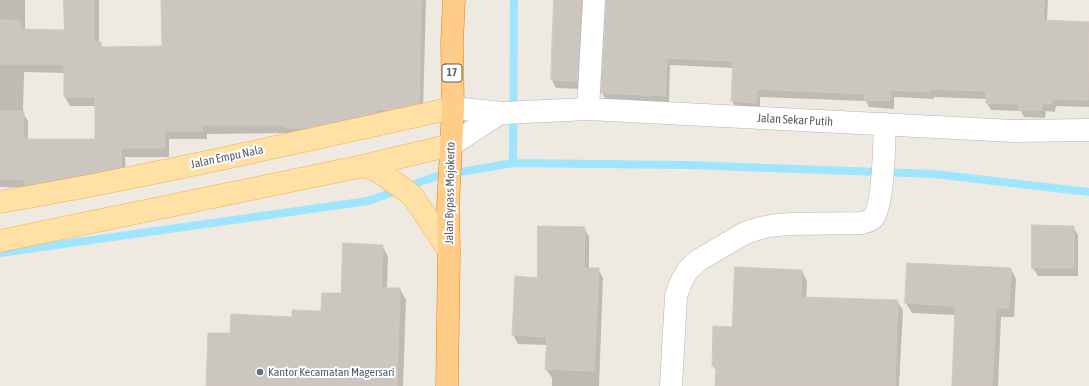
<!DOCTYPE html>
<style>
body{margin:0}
canvas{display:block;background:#eee9e1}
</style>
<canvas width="1089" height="386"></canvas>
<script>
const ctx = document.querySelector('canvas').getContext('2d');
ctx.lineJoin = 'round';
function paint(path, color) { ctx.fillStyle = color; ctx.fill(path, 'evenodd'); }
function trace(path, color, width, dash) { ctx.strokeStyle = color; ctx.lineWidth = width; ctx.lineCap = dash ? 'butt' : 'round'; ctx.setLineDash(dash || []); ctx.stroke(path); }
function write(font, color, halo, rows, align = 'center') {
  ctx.font = font + ' "Asap Condensed",sans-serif'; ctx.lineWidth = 4; ctx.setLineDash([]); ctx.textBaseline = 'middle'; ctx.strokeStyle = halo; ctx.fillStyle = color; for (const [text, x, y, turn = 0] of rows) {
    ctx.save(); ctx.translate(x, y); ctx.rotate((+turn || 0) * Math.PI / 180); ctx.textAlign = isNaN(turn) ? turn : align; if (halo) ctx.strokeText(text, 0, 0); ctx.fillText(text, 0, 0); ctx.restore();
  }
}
const shadow = new Path2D(`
 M 0,0 L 25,0 L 25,30 L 65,31 L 65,0 L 99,0 L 99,43 L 103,48 L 163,47 L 162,0 L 426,0 L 423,111 L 289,133 L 207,134 L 207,139 L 169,139 L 169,157 L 125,157 L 126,175 L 27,188 L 0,187 ZM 24,72 L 65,73 L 65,97 L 70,106 L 96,106 L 96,140 L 28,140 L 28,121 L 23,113 Z
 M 556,0 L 589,0 L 581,89 L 556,88 L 552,80 Z
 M 607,0 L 1048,0 L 1047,21 L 1089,23 L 1089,107 L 1056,106 L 1055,112 L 1046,111 L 1045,118 L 1024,117 L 1021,111 L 991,110 L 987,103 L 987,99 L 934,97 L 934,99 L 894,97 L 894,109 L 869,107 L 866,101 L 760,97 L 760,110 L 737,109 L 732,101 L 734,68 L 670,65 L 669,103 L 607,101 L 602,93 Z
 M 1073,227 L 1078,235 L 1078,276 L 1038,276 L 1033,268 Z
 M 584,228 L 589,237 L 589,269 L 598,269 L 603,278 L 599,386 L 552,386 L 552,378 L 546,369 L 547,345 L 518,344 L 513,335 L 538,279 Z
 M 382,246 L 388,256 L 387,289 L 400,289 L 406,300 L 403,386 L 207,386 L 231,334 L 293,318 L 322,312 L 342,294 Z
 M 1011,269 L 1016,279 L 1014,317 L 1001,317 L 998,386 L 953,386 L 956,315 L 912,313 L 906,303 Z
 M 802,271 L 807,281 L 806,298 L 897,301 L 903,310 L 899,386 L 716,386 L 717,373 L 713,366 L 714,328 L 733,328 Z`);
const stream = new Path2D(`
 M 513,163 L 514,0
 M 0,253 L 368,201 L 437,176 L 513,163 L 686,165 L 934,174 L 1089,192`);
const building = new Path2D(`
 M 64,0 L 94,0 L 94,42 L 101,42 L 101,47 L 162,46 L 161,0 L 421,0 L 419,103 L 388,110 L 377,109 L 377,112 L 305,128 L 285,128 L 285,125 L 202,125 L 202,131 L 164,131 L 165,148 L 121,148 L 121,167 L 31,184 L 24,184 L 24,179 L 0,179 L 0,111 L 24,111 L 23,139 L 95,139 L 95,97 L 64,97 L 64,64 L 0,64 L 0,20 L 20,21 L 20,29 L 64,30 Z
 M 554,0 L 581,0 L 577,81 L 551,80 Z
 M 606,0 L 1044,0 L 1043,20 L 1089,22 L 1088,100 L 1052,99 L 1051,104 L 1042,103 L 1041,110 L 1019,110 L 1019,104 L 986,103 L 986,91 L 930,89 L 930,92 L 890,90 L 890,101 L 864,100 L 864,94 L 757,89 L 756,103 L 731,101 L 733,61 L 667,58 L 665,96 L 601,93 Z
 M 1032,225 L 1074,226 L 1074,268 L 1032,268 Z
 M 538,226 L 585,227 L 584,268 L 599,268 L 594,371 L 545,369 L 547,337 L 512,335 L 515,276 L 537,278 Z
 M 343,243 L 383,245 L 381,288 L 400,288 L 397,386 L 206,386 L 208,333 L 230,333 L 231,314 L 292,317 L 292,310 L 321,311 L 322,293 L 341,293 Z
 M 907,263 L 1011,268 L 1009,308 L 996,308 L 992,386 L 952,386 L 955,306 L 905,303 Z
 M 735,267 L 802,270 L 801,297 L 898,300 L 895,386 L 715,386 L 716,367 L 712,366 L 713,326 L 732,327 Z`);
const minor = new Path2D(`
 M 453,108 L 503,113 L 588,109 L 1013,131 L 1089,130
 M 588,109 L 594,0
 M 451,145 L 500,113
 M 671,386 L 676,296 L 681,282 L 688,270 L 699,260 L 745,233 L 760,228 L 776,225 L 791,224 L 862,223 C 866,222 870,221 873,218 C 884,205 884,143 885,124`);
const major = new Path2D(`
 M 363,166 L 378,171 L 412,195 L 449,251
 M 0,202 C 152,176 302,141 453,108
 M 0,241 L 363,166 L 451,145`);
const highway = new Path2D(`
 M 447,386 L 449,251 L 448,206 L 453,108 L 452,42 L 454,0`);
const markers = [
 [260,372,4,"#5c6f8a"]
];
const shields = [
 [452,73,20]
];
const shieldNames = [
 ["17",452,73]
];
const streetNames = [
 ["Jalan Sekar Putih",795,120,3],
 ["Jalan Empu Nala",227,157,-12],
 ["Jalan Bypass Mojokerto",450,193,-89]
];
const serviceNames = [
 ["Kantor Kecamatan Magersari",268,372]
];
paint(shadow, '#0003');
trace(stream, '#a0e5ff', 8);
paint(building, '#cbc6c0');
trace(building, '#d3c9bf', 1);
trace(minor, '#b2b6ba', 23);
trace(major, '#faad4e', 23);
trace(highway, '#ef7d00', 23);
trace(minor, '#fff', 22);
trace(major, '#ffe1a5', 22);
trace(highway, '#ffcd87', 22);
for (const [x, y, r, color] of markers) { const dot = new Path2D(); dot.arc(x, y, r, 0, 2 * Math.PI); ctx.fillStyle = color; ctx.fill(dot); trace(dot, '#fff', 1.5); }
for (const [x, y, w] of shields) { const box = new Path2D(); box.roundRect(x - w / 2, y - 9, w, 18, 3); ctx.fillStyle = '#fff'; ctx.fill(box); trace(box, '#5a5f63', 1); }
write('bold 11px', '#5a5f63', null, shieldNames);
write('12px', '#5a5f63', '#fff', streetNames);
write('12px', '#4e5e75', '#fff', serviceNames, 'left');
</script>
